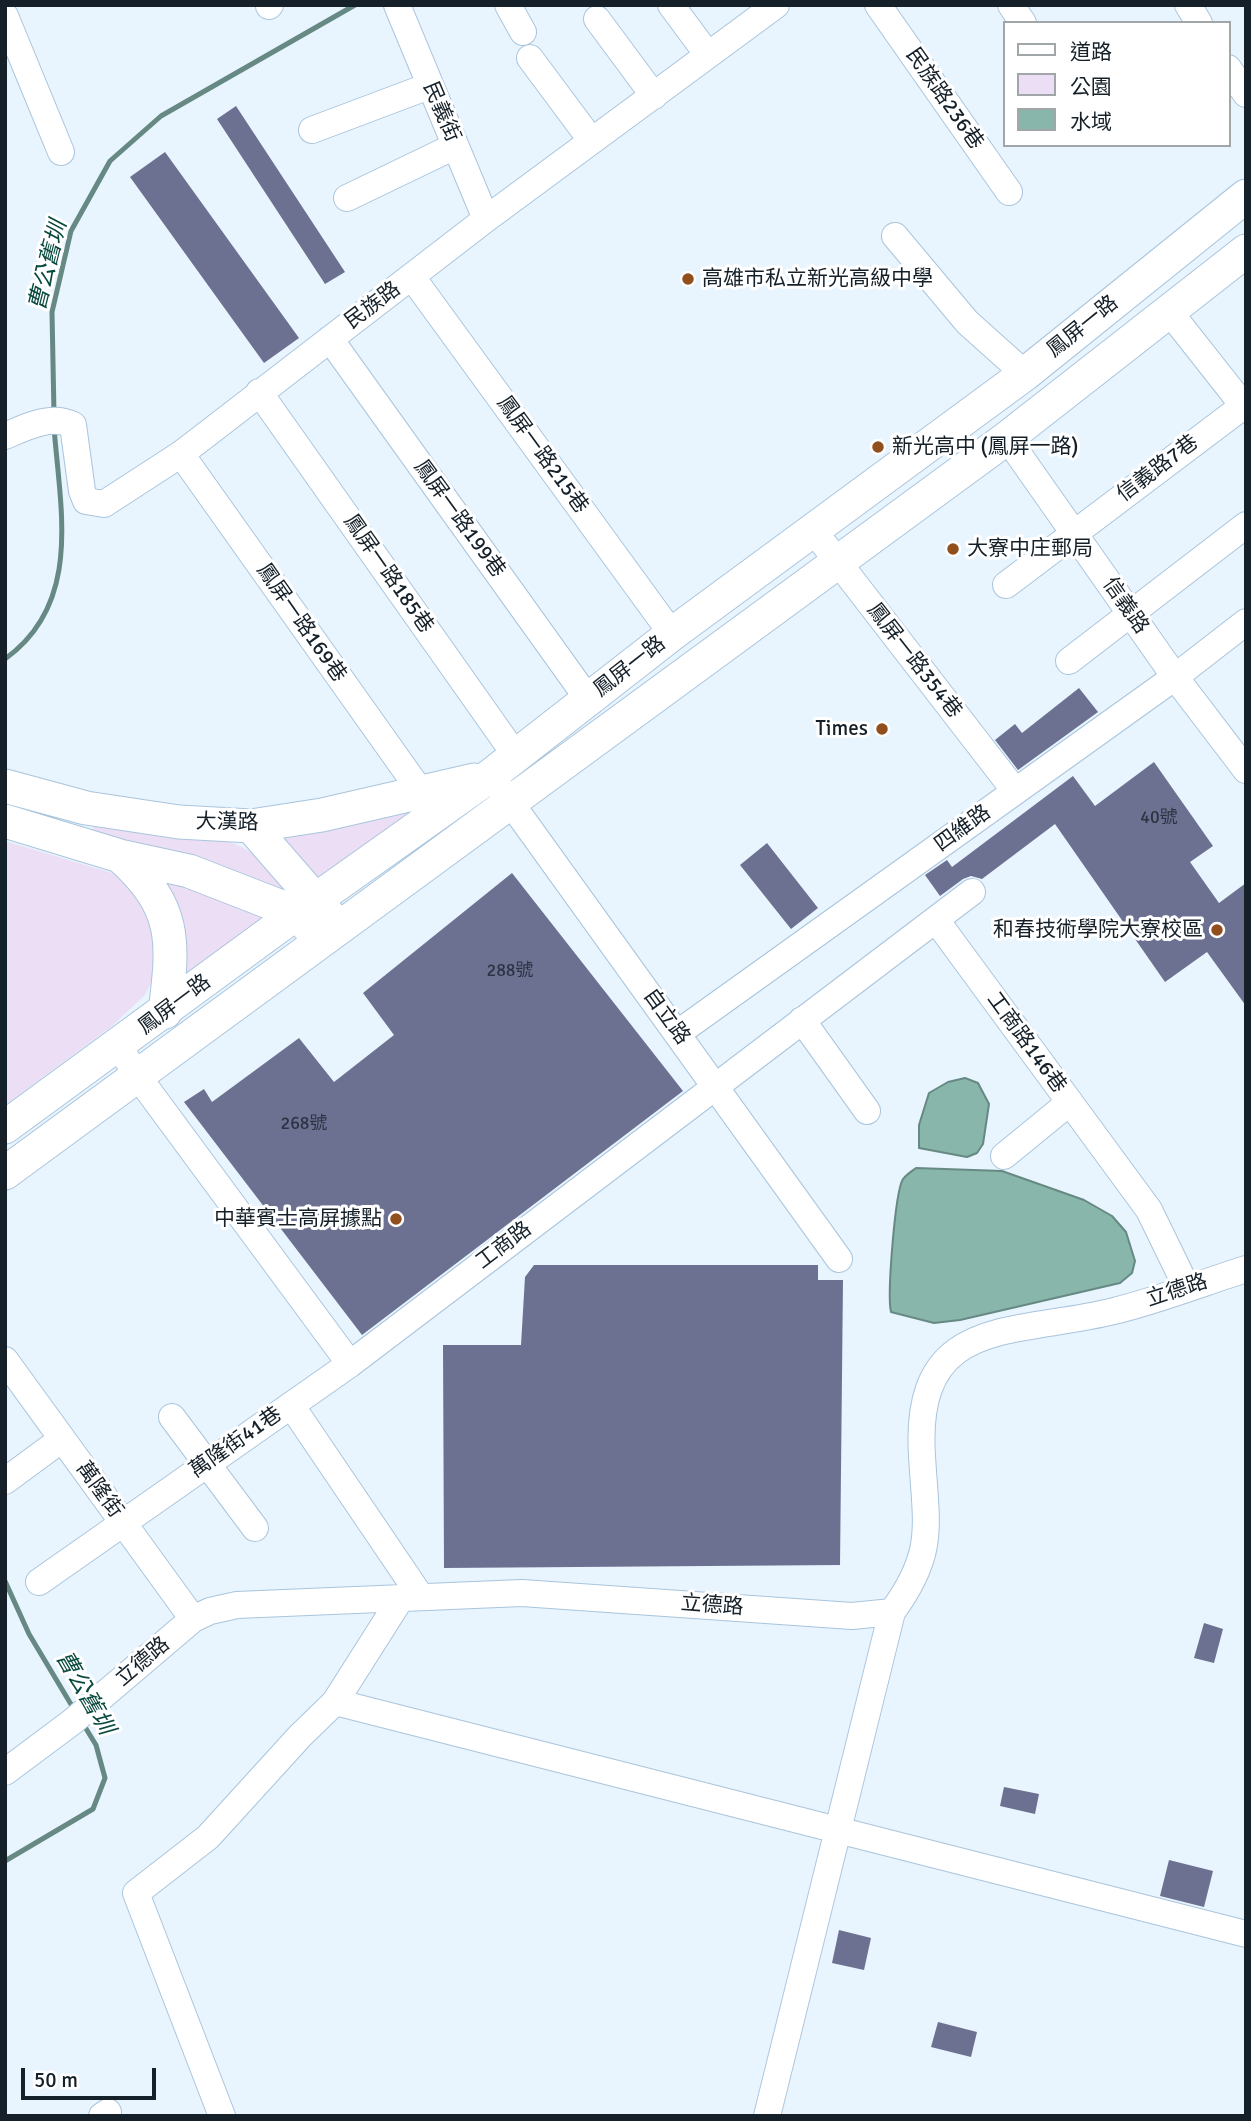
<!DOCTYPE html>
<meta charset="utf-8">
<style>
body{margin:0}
#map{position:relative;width:1251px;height:2121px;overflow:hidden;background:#e8f4fe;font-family:Signika,"Noto Sans TC",sans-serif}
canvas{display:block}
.frame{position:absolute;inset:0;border:7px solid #152029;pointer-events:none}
.legend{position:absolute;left:1003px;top:21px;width:228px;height:126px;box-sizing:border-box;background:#fff;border:2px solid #a1a6a9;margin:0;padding:9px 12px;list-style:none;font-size:21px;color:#152029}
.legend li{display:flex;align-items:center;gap:14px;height:35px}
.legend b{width:35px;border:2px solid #a1a6a9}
.scale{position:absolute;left:21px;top:2068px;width:135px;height:32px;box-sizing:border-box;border:4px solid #152029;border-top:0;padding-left:9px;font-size:21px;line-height:24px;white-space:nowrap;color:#152029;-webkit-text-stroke:5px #fff;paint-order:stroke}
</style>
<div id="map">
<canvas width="1251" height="2121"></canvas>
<div class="frame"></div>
<ul class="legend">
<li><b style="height:9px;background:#fff"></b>道路</li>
<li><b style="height:19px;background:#ecdff5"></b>公園</li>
<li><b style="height:19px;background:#89b6aa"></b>水域</li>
</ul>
<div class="scale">50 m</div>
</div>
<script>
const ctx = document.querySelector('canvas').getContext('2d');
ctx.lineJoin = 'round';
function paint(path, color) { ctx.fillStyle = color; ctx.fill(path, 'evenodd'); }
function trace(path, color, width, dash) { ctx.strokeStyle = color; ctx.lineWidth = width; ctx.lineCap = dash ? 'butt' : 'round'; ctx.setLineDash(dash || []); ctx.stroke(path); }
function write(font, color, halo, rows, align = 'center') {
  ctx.font = font + ' Signika,"Noto Sans TC",sans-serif'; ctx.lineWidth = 6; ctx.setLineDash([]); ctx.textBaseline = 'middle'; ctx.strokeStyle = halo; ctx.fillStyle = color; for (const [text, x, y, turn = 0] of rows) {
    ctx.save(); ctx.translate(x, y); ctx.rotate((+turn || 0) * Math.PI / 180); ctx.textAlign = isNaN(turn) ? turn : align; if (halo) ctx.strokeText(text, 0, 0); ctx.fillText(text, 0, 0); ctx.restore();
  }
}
const green = new Path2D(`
 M 419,807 L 321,885 L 275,830 Z
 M 94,823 L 221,839 C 259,851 275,870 304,896 L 92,833 Z
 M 5,841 L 112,873 L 135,889 L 154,919 L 154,977 L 145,995 L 112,1026 L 5,1105 Z
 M 175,878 L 273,919 L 176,993 L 161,886 Z`);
const water = new Path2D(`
 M 965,1078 L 978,1083 L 989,1104 L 983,1144 L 977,1153 L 967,1157 L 919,1148 L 919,1125 L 929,1093 L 948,1082 Z
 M 916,1168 L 1002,1171 L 1084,1200 L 1112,1216 L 1126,1232 L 1135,1261 L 1132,1273 L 1120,1283 L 960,1320 L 934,1323 L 891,1312 C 887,1295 895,1192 903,1179 C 906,1175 912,1171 916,1168 Z`);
const stream = new Path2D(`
 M 54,414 L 52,312 L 71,231 L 110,161 L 161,116 L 355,5
 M 5,659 C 83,603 60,509 54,427
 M 5,1581 L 29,1634 L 75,1711
 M 5,1861 L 93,1809 L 105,1778 L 96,1745 L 82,1722`);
const building = new Path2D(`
 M 236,106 L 345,272 L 325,284 L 217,119 Z
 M 165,152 L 299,338 L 264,363 L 130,177 Z
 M 1079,688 L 1098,712 L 1018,770 L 995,740 L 1015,724 L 1022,733 Z
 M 1154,762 L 1213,846 L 1190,862 L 1219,903 L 1246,883 L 1246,1006 L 1207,952 L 1165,982 L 1055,824 L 982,879 L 971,876 L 963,879 L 940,896 L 925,875 L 947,860 L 952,867 L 1073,776 L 1095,806 Z
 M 767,843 L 818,908 L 791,929 L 740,865 Z
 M 512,873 L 683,1091 L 362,1335 L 184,1102 L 204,1089 L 212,1102 L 299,1038 L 334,1082 L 394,1035 L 363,993 Z
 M 534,1265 L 818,1265 L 818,1280 L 843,1280 L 840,1565 L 444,1568 L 443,1345 L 521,1345 L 525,1277 Z
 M 1204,1623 L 1223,1629 L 1214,1663 L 1194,1658 Z
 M 1004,1787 L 1039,1794 L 1035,1814 L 1000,1806 Z
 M 1169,1860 L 1213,1871 L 1204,1907 L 1160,1896 Z
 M 839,1930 L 871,1938 L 864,1970 L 832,1963 Z
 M 938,2022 L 977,2032 L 971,2057 L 931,2047 Z`);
const minor = new Path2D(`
 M 397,5 L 486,219
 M 508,5 L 523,32
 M 671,5 L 708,55
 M 878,5 L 1009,192
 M 1011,5 L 1023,23
 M 1188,5 L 1199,23
 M 269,6 L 270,5
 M 5,16 L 61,152
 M 597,19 L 654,96
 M 530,58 L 591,140
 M 1228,68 L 1246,94
 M 312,130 L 429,86
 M 347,198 L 455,146
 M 895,236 L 967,322 L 1025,374
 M 412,277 L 672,634
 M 1168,310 L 1246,409
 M 330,339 L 588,699
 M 259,392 L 516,756
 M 5,436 C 26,427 51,414 73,425 L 82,491 L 86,501 L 104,504 L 181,454 L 486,219 L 776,5
 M 1007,438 L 1175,677 L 1246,770
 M 181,454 L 421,792
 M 814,531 L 1015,791
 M 1006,585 L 1246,404
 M 1069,661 L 1246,525
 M 500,788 L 839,1259
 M 936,920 L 1149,1210 L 1187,1288
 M 802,1020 L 867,1111
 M 678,1033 L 1175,677 L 1246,622
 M 119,1047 L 139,1078 L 350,1364 L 972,892
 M 1004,1156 L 1070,1102
 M 5,1360 L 193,1619
 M 291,1405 L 421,1597
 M 172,1417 L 255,1528
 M 5,1481 L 62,1439
 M 39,1582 L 350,1364
 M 335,1702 L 1246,1934
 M 5,1772 L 72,1722 L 193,1619 L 210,1611 L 237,1605 L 522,1593 L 852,1616 L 892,1612 C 936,1552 926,1526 922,1456 C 913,1314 1014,1336 1114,1311 C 1159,1300 1202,1283 1246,1269
 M 102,2116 L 108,2112
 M 222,2116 L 136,1893 L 208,1837 L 300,1736 L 335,1702 L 401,1598
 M 767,2116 L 892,1612`);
const major = new Path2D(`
 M 5,786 L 86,808 L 179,822 L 251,826 L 322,815 L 474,780
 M 5,821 L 120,856 L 189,871 L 297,913 L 308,926
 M 251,826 L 331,918
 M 120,856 C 177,907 174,941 165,1012
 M 5,1127 L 297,913 L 490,776 L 672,634 L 1025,374 L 1246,196
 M 5,1173 L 1007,438 L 1246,251`);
const markers = [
 [688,279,7,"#924f1e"],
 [878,447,7,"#924f1e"],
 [953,549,7,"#924f1e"],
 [882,729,7,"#924f1e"],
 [1217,930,7,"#924f1e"],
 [396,1219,7,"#924f1e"]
];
const numberNames = [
 ["40號",1159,818],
 ["288號",510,971],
 ["268號",304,1124]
];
const streetNames = [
 ["民族路236巷",944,99,55],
 ["民義街",441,112,67],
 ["民族路",373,306,-37],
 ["鳳屏一路",1083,327,-39],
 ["鳳屏一路215巷",542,455,54],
 ["信義路7巷",1158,469,-37],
 ["鳳屏一路199巷",459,519,54],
 ["鳳屏一路185巷",388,574,55],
 ["信義路",1125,606,55],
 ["鳳屏一路169巷",301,623,55],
 ["鳳屏一路354巷",914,661,52],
 ["鳳屏一路",630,667,-38],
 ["大漢路",227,823,1],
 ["四維路",963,829,-36],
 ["鳳屏一路",175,1005,-37],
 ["自立路",666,1017,54],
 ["工商路146巷",1026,1043,54],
 ["工商路",504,1246,-37],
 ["立德路",1177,1291,-18],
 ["萬隆街41巷",236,1443,-35],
 ["萬隆街",99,1490,54],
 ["立德路",712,1606,4],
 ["立德路",143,1662,-40]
];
const poiNames = [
 ["高雄市私立新光高級中學",702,279],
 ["新光高中 (鳳屏一路)",892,447],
 ["大寮中庄郵局",967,549],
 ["Times",868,729,"right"],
 ["和春技術學院大寮校區",1203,930,"right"],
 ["中華賓士高屏據點",382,1219,"right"]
];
const waterNames = [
 ["曹公舊圳",49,266,-76],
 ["曹公舊圳",84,1693,60]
];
paint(green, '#ecdff5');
paint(water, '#89b6aa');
trace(water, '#668983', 2);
trace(stream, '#668983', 5);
paint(building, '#6c7191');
trace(minor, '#a9c5dd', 28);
trace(major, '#a9c5dd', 35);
trace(minor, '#fff', 26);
trace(major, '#fff', 33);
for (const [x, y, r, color] of markers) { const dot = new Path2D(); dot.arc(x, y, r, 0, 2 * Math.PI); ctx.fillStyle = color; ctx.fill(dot); trace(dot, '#fff', 2.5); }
write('18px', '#2b3443', null, numberNames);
write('21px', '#152029', '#fff', streetNames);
write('21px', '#152029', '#fff', poiNames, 'left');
write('italic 23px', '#094a3e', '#fff', waterNames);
</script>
